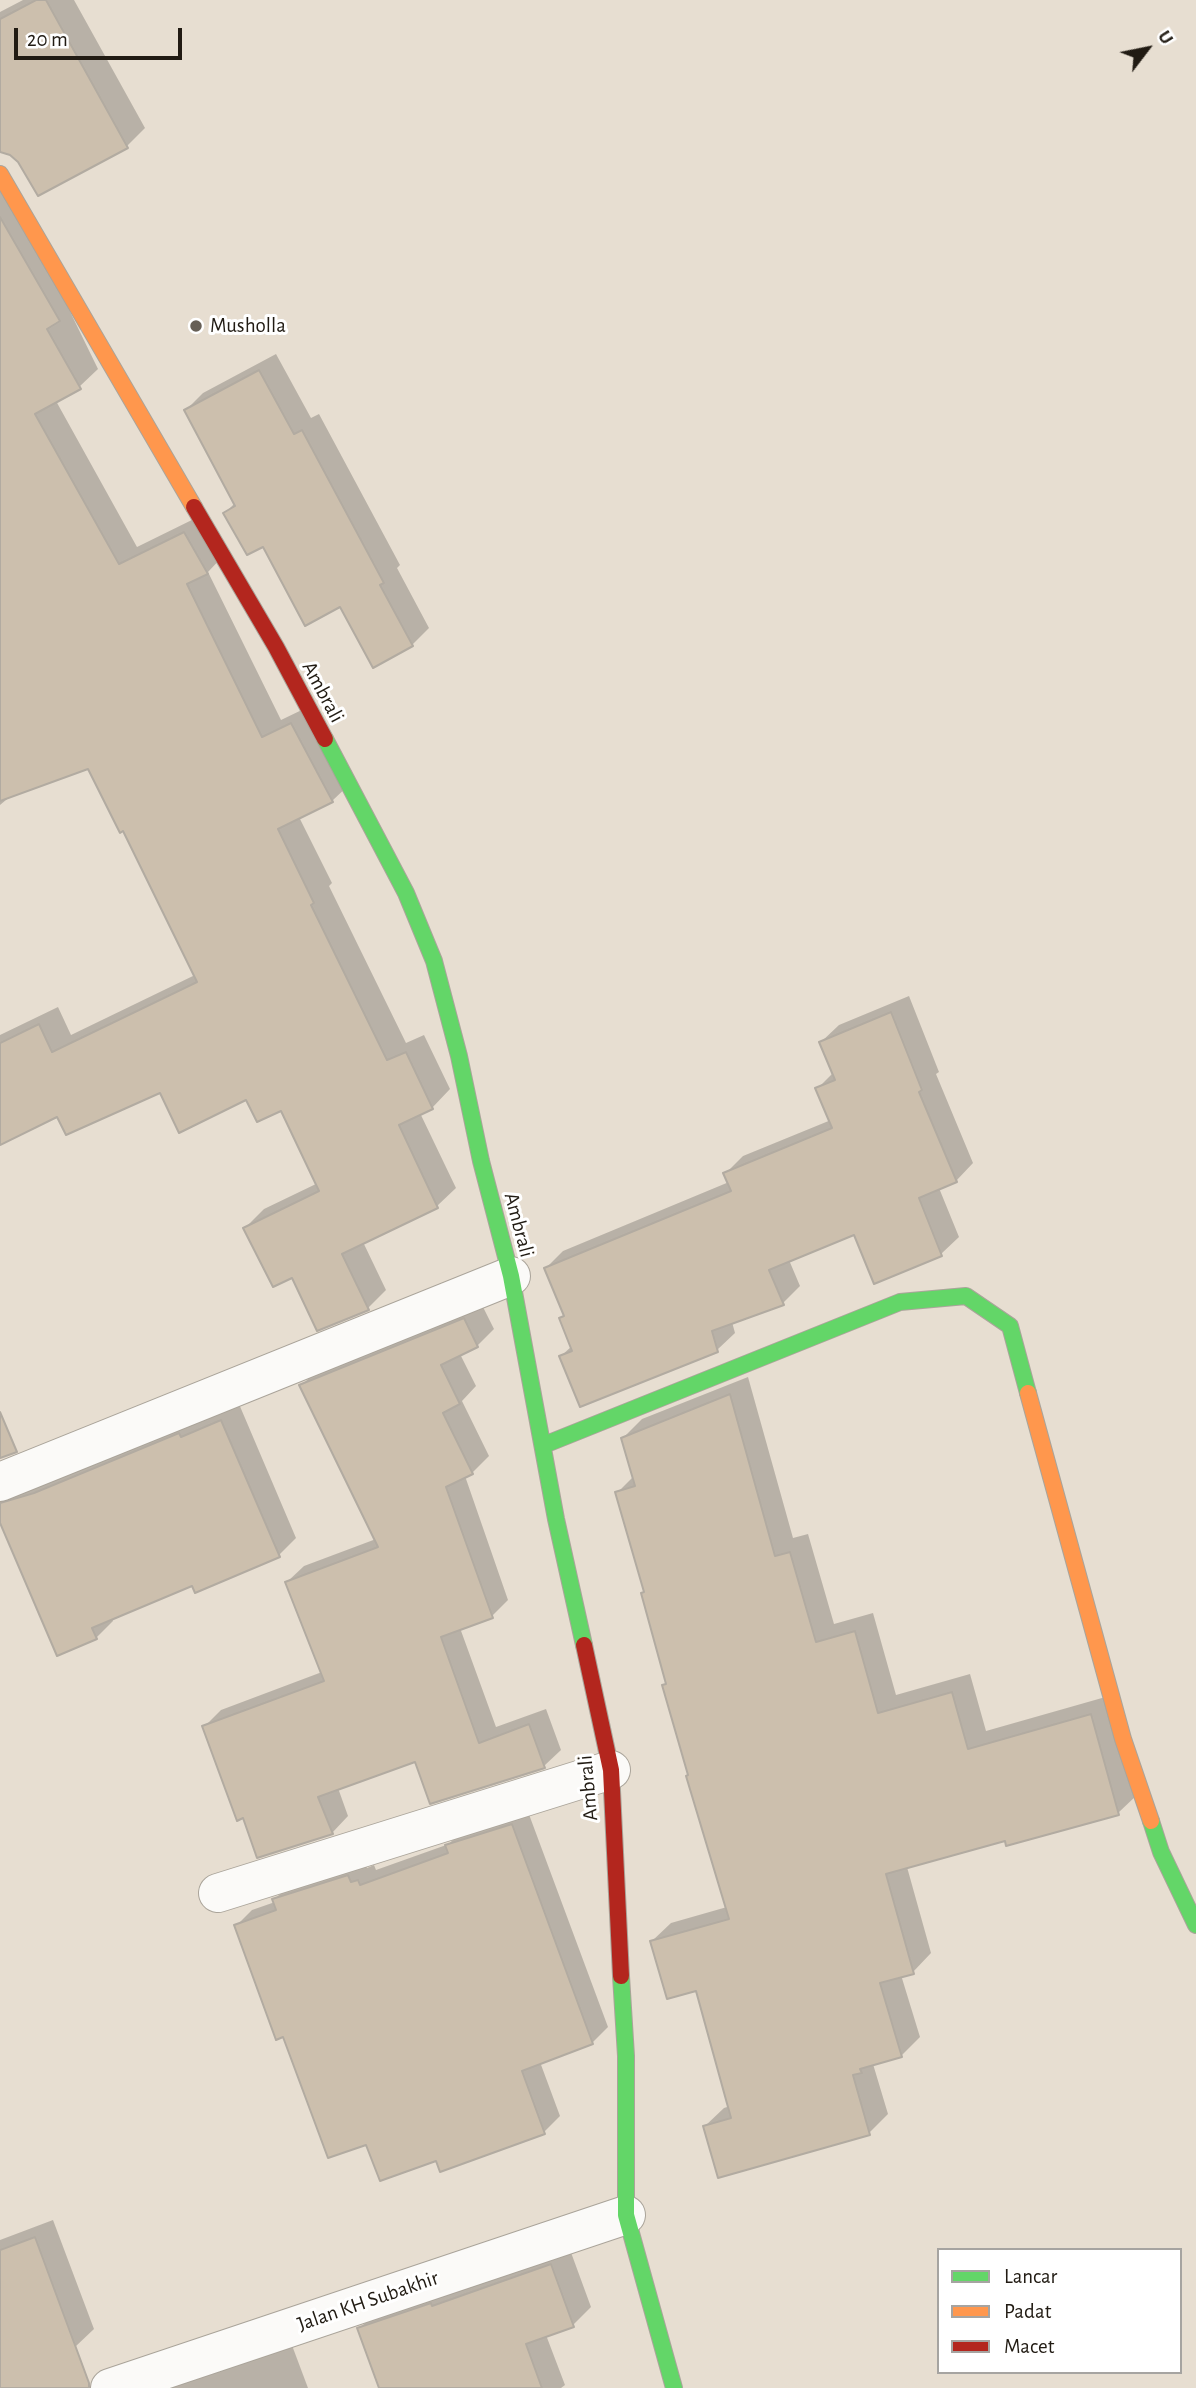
<!DOCTYPE html>
<style>
body{margin:0}
#map{position:relative;width:1196px;height:2388px;overflow:hidden;background:#e7ded1;font-family:"Alegreya Sans",sans-serif}
canvas{display:block}
.legend{position:absolute;left:937px;top:2248px;width:245px;height:126px;box-sizing:border-box;background:#fff;border:2px solid #a6a4a1;margin:0;padding:9px 12px;list-style:none;font-size:21px;color:#211b13}
.legend li{display:flex;align-items:center;gap:14px;height:35px}
.legend b{width:35px;border:2px solid #a6a4a1}
.north{position:absolute;left:1112px;top:14px;width:70px;height:70px;-webkit-text-stroke:5px #fff;paint-order:stroke;rotate:58deg;font-size:19px;font-weight:700;line-height:28px;text-align:center;color:#211b13}
.north::after{content:'';display:block;margin:auto;width:24px;height:32px;background:#211b13;clip-path:polygon(50% 0,100% 100%,50% 72%,0 100%)}
.scale{position:absolute;left:14px;top:28px;width:168px;height:32px;box-sizing:border-box;border:4px solid #211b13;border-top:0;padding-left:9px;font-size:21px;line-height:24px;white-space:nowrap;color:#211b13;-webkit-text-stroke:5px #fff;paint-order:stroke}
</style>
<div id="map">
<canvas width="1196" height="2388"></canvas>
<ul class="legend">
<li><b style="height:9px;background:#63d668"></b>Lancar</li>
<li><b style="height:9px;background:#ff974d"></b>Padat</li>
<li><b style="height:9px;background:#b3261e"></b>Macet</li>
</ul>
<div class="north">U</div>
<div class="scale">20 m</div>
</div>
<script>
const ctx = document.querySelector('canvas').getContext('2d');
ctx.lineJoin = 'round';
function paint(path, color) { ctx.fillStyle = color; ctx.fill(path, 'evenodd'); }
function trace(path, color, width, dash) { ctx.strokeStyle = color; ctx.lineWidth = width; ctx.lineCap = dash ? 'butt' : 'round'; ctx.setLineDash(dash || []); ctx.stroke(path); }
function write(font, color, halo, rows, align = 'center') {
  ctx.font = font + ' "Alegreya Sans",sans-serif'; ctx.lineWidth = 6; ctx.setLineDash([]); ctx.textBaseline = 'middle'; ctx.strokeStyle = halo; ctx.fillStyle = color; for (const [text, x, y, turn = 0] of rows) {
    ctx.save(); ctx.translate(x, y); ctx.rotate((+turn || 0) * Math.PI / 180); ctx.textAlign = isNaN(turn) ? turn : align; if (halo) ctx.strokeText(text, 0, 0); ctx.fillText(text, 0, 0); ctx.restore();
  }
}
const shadow = new Path2D(`
 M 23,0 L 74,0 L 145,128 L 127,146 L 20,162 L 11,153 L 0,151 L 0,12 Z
 M 0,168 L 98,369 L 79,387 L 56,401 L 137,547 L 202,515 L 225,554 L 208,572 L 281,720 L 310,706 L 351,783 L 332,801 L 299,817 L 332,883 L 329,886 L 406,1043 L 424,1035 L 450,1089 L 432,1108 L 420,1113 L 456,1188 L 437,1206 L 363,1242 L 386,1290 L 368,1308 L 293,1276 L 245,1228 L 264,1209 L 318,1183 L 282,1108 L 247,1098 L 161,1090 L 58,1114 L 0,1143 L 0,1035 L 58,1007 L 71,1035 L 195,975 L 124,829 L 89,767 L 12,795 L 0,805 Z
 M 276,354 L 311,418 L 319,414 L 400,565 L 397,568 L 429,628 L 412,645 L 341,605 L 225,513 L 235,503 L 186,410 L 203,393 Z
 M 909,996 L 939,1072 L 936,1074 L 973,1163 L 956,1181 L 939,1188 L 959,1237 L 941,1254 L 855,1233 L 789,1260 L 800,1286 L 783,1303 L 732,1322 L 735,1333 L 717,1350 L 561,1356 L 572,1346 L 561,1318 L 565,1314 L 546,1268 L 563,1251 L 729,1182 L 725,1174 L 743,1156 L 831,1120 L 817,1089 L 834,1072 L 821,1042 L 839,1025 Z
 M 481,1303 L 494,1329 L 477,1346 L 460,1354 L 476,1386 L 462,1401 L 489,1456 L 472,1473 L 465,1476 L 508,1600 L 492,1616 L 460,1628 L 496,1727 L 546,1709 L 561,1750 L 544,1766 L 416,1760 L 338,1788 L 348,1816 L 332,1833 L 244,1816 L 204,1727 L 221,1710 L 322,1672 L 287,1582 L 304,1566 L 376,1539 L 302,1385 L 318,1369 Z
 M 748,1377 L 793,1538 L 808,1534 L 834,1624 L 873,1613 L 896,1695 L 970,1674 L 986,1731 L 1109,1696 L 1137,1795 L 1118,1813 L 1006,1839 L 907,1867 L 931,1953 L 913,1972 L 901,1975 L 920,2037 L 901,2056 L 873,2064 L 888,2114 L 869,2133 L 705,2126 L 724,2108 L 730,2106 L 697,1989 L 652,1941 L 671,1923 L 727,1907 L 664,1686 L 667,1682 L 645,1591 L 617,1493 L 634,1476 L 623,1438 L 642,1419 Z
 M 239,1404 L 296,1538 L 279,1555 L 192,1584 L 112,1618 L 113,1621 L 96,1638 L 0,1518 L 0,1494 Z
 M 527,1809 L 608,2027 L 592,2043 L 540,2062 L 560,2116 L 544,2132 L 441,2170 L 437,2159 L 367,2142 L 284,2035 L 236,1926 L 252,1910 L 275,1902 L 274,1900 L 290,1884 L 364,1860 L 367,1868 L 374,1865 L 376,1870 L 449,1844 L 463,1829 Z
 M 53,2220 L 94,2329 L 75,2347 L 0,2367 L 0,2240 Z
 M 569,2247 L 591,2307 L 573,2325 L 546,2335 L 565,2385 L 561,2388 L 381,2388 L 359,2329 L 377,2311 Z
 M 290,2340 L 308,2388 L 150,2388 Z`);
const building = new Path2D(`
 M 36,0 L 46,0 L 128,148 L 38,196 L 18,162 L 10,155 L 0,152 L 0,19 Z
 M 0,217 L 60,321 L 47,329 L 81,389 L 35,414 L 119,564 L 184,532 L 208,574 L 187,584 L 262,737 L 291,723 L 333,802 L 278,829 L 314,903 L 311,905 L 387,1060 L 406,1052 L 433,1109 L 399,1125 L 438,1208 L 342,1254 L 369,1310 L 317,1331 L 292,1278 L 273,1287 L 243,1228 L 319,1191 L 281,1111 L 257,1122 L 246,1100 L 179,1133 L 160,1093 L 66,1135 L 57,1117 L 0,1145 L 0,1043 L 39,1024 L 52,1052 L 197,982 L 123,831 L 120,833 L 88,769 L 0,801 Z
 M 259,370 L 294,434 L 302,430 L 384,583 L 380,585 L 413,646 L 373,668 L 340,607 L 305,626 L 263,547 L 247,555 L 223,513 L 235,506 L 184,410 Z
 M 891,1012 L 922,1090 L 919,1092 L 957,1182 L 919,1198 L 942,1256 L 874,1284 L 854,1235 L 769,1270 L 784,1305 L 712,1331 L 718,1352 L 580,1407 L 559,1356 L 572,1351 L 559,1318 L 564,1316 L 544,1268 L 731,1191 L 723,1173 L 832,1128 L 815,1088 L 835,1080 L 819,1042 Z
 M 464,1318 L 478,1347 L 441,1365 L 460,1404 L 443,1413 L 473,1474 L 446,1487 L 493,1618 L 441,1637 L 479,1743 L 529,1724 L 545,1768 L 430,1804 L 415,1762 L 318,1797 L 333,1834 L 257,1858 L 243,1818 L 237,1821 L 202,1726 L 324,1681 L 285,1582 L 378,1547 L 299,1385 Z
 M 730,1394 L 775,1556 L 790,1552 L 816,1642 L 855,1631 L 878,1713 L 952,1692 L 968,1749 L 1091,1714 L 1119,1815 L 1006,1846 L 1005,1841 L 886,1874 L 914,1974 L 880,1983 L 902,2057 L 860,2069 L 862,2073 L 853,2075 L 870,2135 L 718,2178 L 703,2126 L 731,2118 L 696,1991 L 667,1999 L 650,1941 L 729,1919 L 686,1776 L 688,1775 L 662,1685 L 666,1684 L 641,1593 L 644,1592 L 615,1492 L 635,1486 L 621,1438 Z
 M 0,1412 L 17,1452 L 0,1458 Z
 M 221,1420 L 280,1557 L 195,1593 L 192,1586 L 92,1628 L 97,1639 L 57,1656 L 0,1523 L 0,1503 L 34,1493 L 179,1433 L 181,1437 Z
 M 512,1824 L 593,2044 L 522,2071 L 545,2134 L 440,2172 L 436,2161 L 380,2181 L 366,2145 L 328,2158 L 283,2037 L 276,2040 L 234,1925 L 276,1910 L 272,1899 L 348,1875 L 351,1882 L 358,1880 L 360,1885 L 448,1853 L 445,1845 Z
 M 35,2237 L 89,2383 L 89,2388 L 0,2388 L 0,2250 Z
 M 551,2264 L 574,2327 L 526,2344 L 542,2388 L 379,2388 L 357,2328 L 431,2303 L 432,2306 Z`);
const street = new Path2D(`
 M 0,1482 L 511,1276
 M 218,1893 L 611,1770
 M 110,2388 L 626,2215`);
const fast = new Path2D(`
 M 325,739 L 406,893 L 434,961 L 459,1056 L 481,1161 L 511,1276 L 556,1519 L 584,1645
 M 544,1445 L 900,1302 L 966,1296 L 1010,1326 L 1028,1393
 M 1151,1821 L 1161,1852 L 1196,1925
 M 621,1976 L 626,2056 L 626,2215 L 674,2388`);
const slow = new Path2D(`
 M 0,174 L 194,507
 M 1028,1393 L 1123,1739 L 1151,1821`);
const jam = new Path2D(`
 M 194,507 L 276,647 L 325,739
 M 584,1645 L 611,1770 L 621,1976`);
const markers = [
 [196,326,7,"#665f56"]
];
const poiNames = [
 ["Musholla",210,326]
];
const streetNames = [
 ["Ambrali",323,692,62],
 ["Ambrali",519,1225,75],
 ["Ambrali",588,1788,-95],
 ["Jalan KH Subakhir",368,2301,-19]
];
paint(shadow, '#0003');
paint(building, '#ccbfad');
trace(building, '#b2aba1', 2);
trace(street, '#aaa49a', 40);
trace(fast, '#aaa49a', 18);
trace(slow, '#aaa49a', 18);
trace(jam, '#aaa49a', 18);
trace(street, '#fbfaf8', 38);
trace(fast, '#63d668', 16);
trace(slow, '#ff974d', 16);
trace(jam, '#b3261e', 16);
for (const [x, y, r, color] of markers) { const dot = new Path2D(); dot.arc(x, y, r, 0, 2 * Math.PI); ctx.fillStyle = color; ctx.fill(dot); trace(dot, '#fff', 2.5); }
write('21px', '#211b13', '#fff', poiNames, 'left');
write('21px', '#211b13', '#fff', streetNames);
</script>
